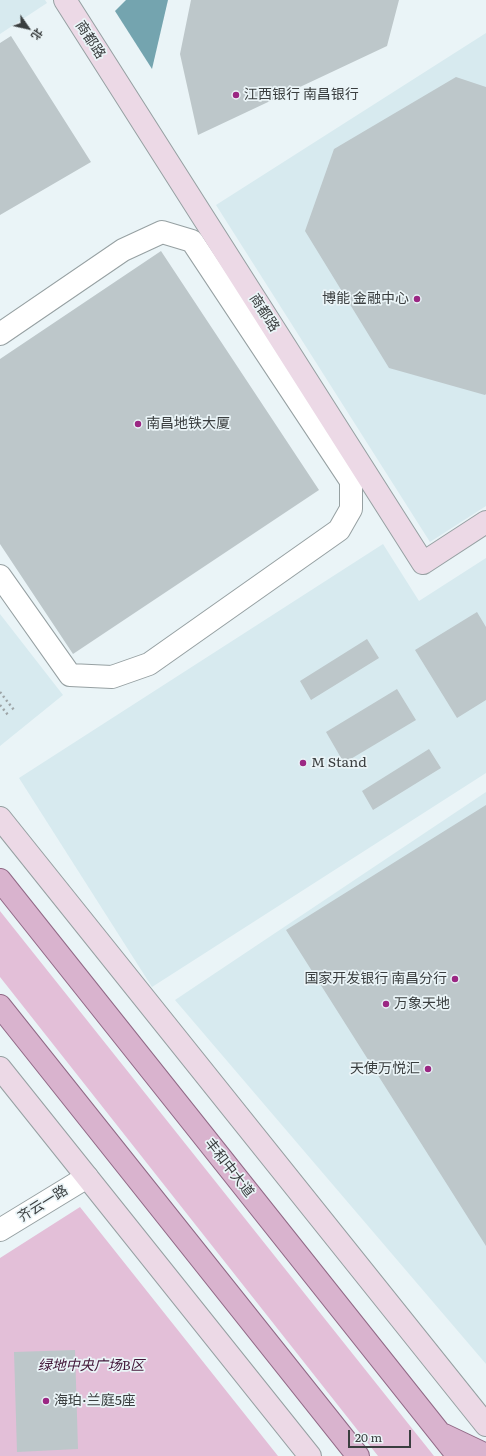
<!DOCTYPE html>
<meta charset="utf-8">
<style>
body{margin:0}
#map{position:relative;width:486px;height:1456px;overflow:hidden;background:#eaf4f7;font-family:Literata,"Noto Sans SC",serif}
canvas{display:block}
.north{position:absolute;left:8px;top:8px;width:40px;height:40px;-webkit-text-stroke:3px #eaf4f7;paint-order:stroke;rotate:124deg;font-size:11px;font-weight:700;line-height:16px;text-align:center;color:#3a3e3f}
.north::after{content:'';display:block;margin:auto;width:14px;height:18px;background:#3a3e3f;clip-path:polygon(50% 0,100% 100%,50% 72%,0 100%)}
.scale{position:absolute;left:348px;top:1430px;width:63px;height:18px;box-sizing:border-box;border:2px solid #3a3e3f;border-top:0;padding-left:5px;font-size:12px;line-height:14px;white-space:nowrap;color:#3a3e3f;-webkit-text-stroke:3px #eaf4f7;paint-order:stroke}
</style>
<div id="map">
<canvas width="486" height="1456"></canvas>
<div class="north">北</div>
<div class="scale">20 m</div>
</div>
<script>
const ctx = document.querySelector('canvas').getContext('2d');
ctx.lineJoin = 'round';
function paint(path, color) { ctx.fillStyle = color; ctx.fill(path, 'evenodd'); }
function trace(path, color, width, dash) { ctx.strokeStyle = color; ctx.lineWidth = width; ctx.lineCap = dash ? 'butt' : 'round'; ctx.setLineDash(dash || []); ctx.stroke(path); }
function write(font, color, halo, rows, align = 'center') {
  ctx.font = font + ' Literata,"Noto Sans SC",serif'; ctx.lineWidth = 3.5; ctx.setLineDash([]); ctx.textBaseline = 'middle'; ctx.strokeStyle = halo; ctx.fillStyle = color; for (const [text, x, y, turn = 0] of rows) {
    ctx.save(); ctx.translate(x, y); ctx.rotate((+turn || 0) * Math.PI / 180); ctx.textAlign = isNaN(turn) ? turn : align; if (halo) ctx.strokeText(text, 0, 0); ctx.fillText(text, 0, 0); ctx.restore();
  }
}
const built = new Path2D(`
 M 0,0 L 45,0 L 47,3 L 0,34 Z
 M 486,33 L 486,506 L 430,542 L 216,205 Z
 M 383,544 L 419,601 L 486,558 L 486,773 L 152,987 L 19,778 Z
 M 0,614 L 63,695 L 0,746 Z
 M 486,792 L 486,1364 L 175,1000 Z`);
const green = new Path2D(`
 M 0,911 L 434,1456 L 378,1456 L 0,977 Z
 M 80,1207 L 278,1456 L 0,1456 L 0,1258 Z`);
const water = new Path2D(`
 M 126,0 L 168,0 L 152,69 L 115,11 Z`);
const building = new Path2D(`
 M 191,0 L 399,0 L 387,46 L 198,135 L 180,54 Z
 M 11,36 L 91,162 L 0,215 L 0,43 Z
 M 456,77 L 486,87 L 486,394 L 485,395 L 389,368 L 305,231 L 334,149 Z
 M 161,251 L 319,490 L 73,654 L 0,544 L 0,359 Z
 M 477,612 L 486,627 L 486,700 L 457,718 L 415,650 Z
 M 367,639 L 379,658 L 311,700 L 300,681 Z
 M 397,689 L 416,720 L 344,763 L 326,732 Z
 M 429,749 L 441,768 L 373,810 L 362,791 Z
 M 486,805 L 486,1246 L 286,930 Z
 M 75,1350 L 78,1449 L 17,1452 L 14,1352 Z`);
const path = new Path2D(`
 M 0,692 L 14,710
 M 0,705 L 8,715`);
const street = new Path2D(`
 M 0,334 L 123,250 L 162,232 L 192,241 L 351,481 L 351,509 L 339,530 L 149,664 L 112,677 L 70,675 L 0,576
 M 0,1230 L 87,1177`);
const secondary = new Path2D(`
 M 65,0 L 423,563 L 486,522
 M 0,818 L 486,1425
 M 0,1068 L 310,1456`);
const primary = new Path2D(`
 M 0,880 L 458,1456
 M 0,1006 L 358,1456
 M 444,1435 L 486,1455`);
const markers = [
 [236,95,4,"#9b2783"],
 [417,299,4,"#9b2783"],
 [138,424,4,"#9b2783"],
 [303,763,4,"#9b2783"],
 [455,979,4,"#9b2783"],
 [386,1004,4,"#9b2783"],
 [428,1069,4,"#9b2783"],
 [46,1401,4,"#9b2783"]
];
const streetNames = [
 ["商都路",90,40,57],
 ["商都路",264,313,57],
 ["丰和中大道",229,1168,52],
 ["齐云一路",43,1204,-32]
];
const poiNames = [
 ["江西银行 南昌银行",244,95],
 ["博能 金融中心",409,299,"right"],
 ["南昌地铁大厦",146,424],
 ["M Stand",311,763],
 ["国家开发银行 南昌分行",447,979,"right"],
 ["万象天地",394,1004],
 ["天使万悦汇",420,1069,"right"],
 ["海珀·兰庭5座",54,1401]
];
const parkNames = [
 ["绿地中央广场B区",91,1366]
];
paint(built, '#d7eaef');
paint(green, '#e3bfd8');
paint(water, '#74a4af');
paint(building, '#bdc7ca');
trace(street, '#96a0a2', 24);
trace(secondary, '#96a0a2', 24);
trace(primary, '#906986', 24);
trace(path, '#9ea5a7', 2.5, [2, 3]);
trace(street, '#fff', 22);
trace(secondary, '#ecd9e6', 22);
trace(primary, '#d9b3ce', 22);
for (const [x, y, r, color] of markers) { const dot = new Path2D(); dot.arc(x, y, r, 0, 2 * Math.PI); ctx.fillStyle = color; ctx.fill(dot); trace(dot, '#eaf4f7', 1.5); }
write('14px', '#3a3e3f', '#eaf4f7', streetNames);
write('14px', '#3a3e3f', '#eaf4f7', poiNames, 'left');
write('italic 14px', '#411537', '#eaf4f7', parkNames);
</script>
